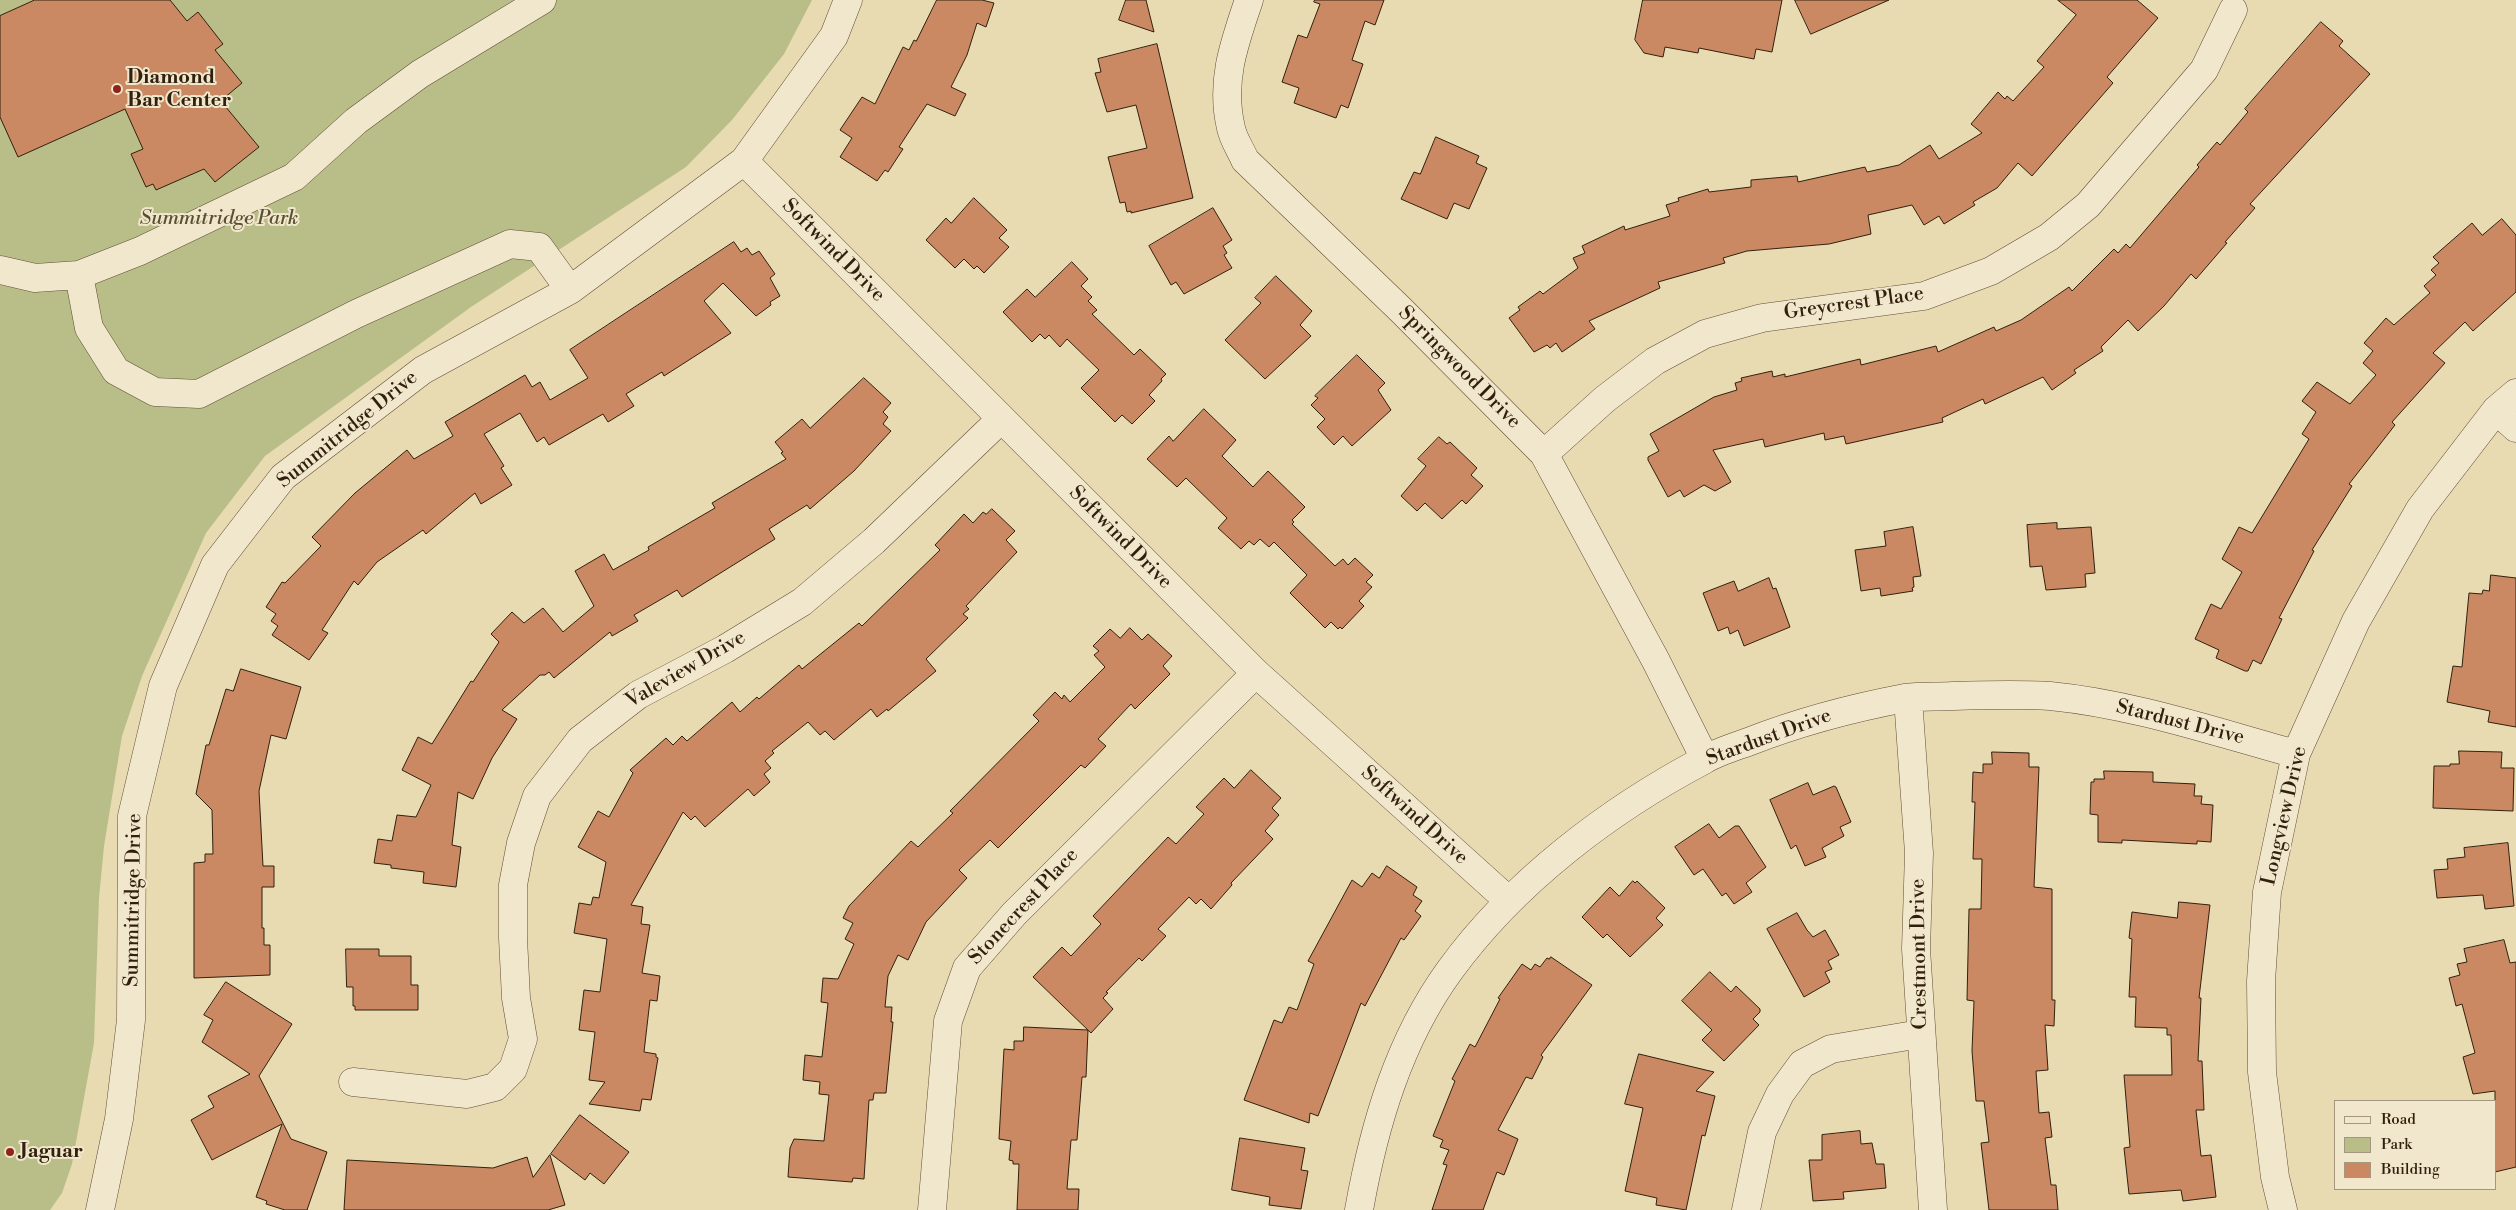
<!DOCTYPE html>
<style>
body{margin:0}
#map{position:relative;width:2516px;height:1210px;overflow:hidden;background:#e8dab1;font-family:"Libre Bodoni",serif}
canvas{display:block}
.legend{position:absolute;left:2334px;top:1100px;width:162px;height:90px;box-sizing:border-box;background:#f0e7cc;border:1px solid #a49780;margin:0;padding:6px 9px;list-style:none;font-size:15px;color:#32200e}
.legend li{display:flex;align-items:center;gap:10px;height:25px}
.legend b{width:25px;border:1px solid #a49780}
</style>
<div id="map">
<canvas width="2516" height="1210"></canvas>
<ul class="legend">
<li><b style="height:6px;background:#f0e7cc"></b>Road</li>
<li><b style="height:14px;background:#b9be89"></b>Park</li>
<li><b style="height:14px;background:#ca8962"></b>Building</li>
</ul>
</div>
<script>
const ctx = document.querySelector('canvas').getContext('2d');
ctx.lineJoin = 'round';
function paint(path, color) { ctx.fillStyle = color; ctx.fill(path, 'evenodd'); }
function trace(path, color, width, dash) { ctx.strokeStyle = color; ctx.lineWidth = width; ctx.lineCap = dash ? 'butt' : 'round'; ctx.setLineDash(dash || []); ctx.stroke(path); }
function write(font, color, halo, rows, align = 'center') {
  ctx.font = font + ' "Libre Bodoni",serif'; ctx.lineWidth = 4; ctx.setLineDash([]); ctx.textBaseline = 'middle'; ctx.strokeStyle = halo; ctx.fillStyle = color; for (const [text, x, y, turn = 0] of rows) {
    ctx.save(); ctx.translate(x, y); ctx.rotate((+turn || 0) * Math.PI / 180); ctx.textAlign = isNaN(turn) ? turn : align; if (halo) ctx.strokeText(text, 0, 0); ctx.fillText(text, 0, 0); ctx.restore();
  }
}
const green = new Path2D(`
 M 0,0 L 812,0 L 784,54 L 732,120 L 686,167 L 471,307 L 265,456 L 206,533 L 142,676 L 122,736 L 104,846 L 99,898 L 94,1043 L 72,1164 L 62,1193 L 50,1210 L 0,1210 Z`);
const building = new Path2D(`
 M 35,0 L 170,0 L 187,21 L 198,12 L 223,44 L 215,50 L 242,83 L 223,99 L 227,104 L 225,106 L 259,147 L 215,182 L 204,169 L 156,190 L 153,184 L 146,187 L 131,154 L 143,149 L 125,109 L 18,157 L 0,117 L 0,16 Z
 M 937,0 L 982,0 L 994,3 L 986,27 L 977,23 L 967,55 L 951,87 L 966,94 L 955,116 L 927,104 L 899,147 L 903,149 L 888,172 L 885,170 L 877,181 L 840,157 L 852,138 L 840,130 L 862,97 L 875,104 L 903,47 L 909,50 L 914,40 L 916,41 Z
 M 1126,0 L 1146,0 L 1154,32 L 1119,20 Z
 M 1315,0 L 1384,0 L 1375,25 L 1365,21 L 1352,60 L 1363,64 L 1348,108 L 1341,105 L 1336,118 L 1294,103 L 1299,88 L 1282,82 L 1298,35 L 1307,38 L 1320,4 L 1314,2 Z
 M 1643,0 L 1782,0 L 1772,52 L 1756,49 L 1754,59 L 1699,48 L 1698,53 L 1665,47 L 1663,57 L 1644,53 L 1635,40 Z
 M 1795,0 L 1889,0 L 1811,34 Z
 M 2058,0 L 2137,0 L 2158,18 L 2107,77 L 2113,83 L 2032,176 L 2018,163 L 1997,188 L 1973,202 L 1975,205 L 1944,224 L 1939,216 L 1924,225 L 1912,205 L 1868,215 L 1871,234 L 1829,244 L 1747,251 L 1723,258 L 1725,263 L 1658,282 L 1660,288 L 1589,321 L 1595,329 L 1562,352 L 1556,343 L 1550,348 L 1547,345 L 1534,352 L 1509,318 L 1520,310 L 1518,307 L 1540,291 L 1543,294 L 1578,268 L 1573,258 L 1585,253 L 1582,246 L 1624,226 L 1625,230 L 1670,216 L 1666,205 L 1679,201 L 1678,198 L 1708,189 L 1709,192 L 1751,187 L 1751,180 L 1797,176 L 1798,182 L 1865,167 L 1867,172 L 1899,165 L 1930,145 L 1939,159 L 1982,133 L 1971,124 L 1998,92 L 2005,99 L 2007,96 L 2013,101 L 2044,67 L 2037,61 L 2076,15 Z
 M 2321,22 L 2343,41 L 2339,46 L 2370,74 L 2250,204 L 2255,208 L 2225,242 L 2227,243 L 2196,279 L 2191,274 L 2164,306 L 2138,331 L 2128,320 L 2101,347 L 2103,351 L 2074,370 L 2076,373 L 2052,390 L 2043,377 L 1985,404 L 1983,399 L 1942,418 L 1943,422 L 1846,444 L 1844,436 L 1825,440 L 1824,433 L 1765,447 L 1763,439 L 1713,450 L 1731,482 L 1715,491 L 1704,485 L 1684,497 L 1680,490 L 1668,497 L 1648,460 L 1648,457 L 1659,451 L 1650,434 L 1714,397 L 1737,390 L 1735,383 L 1742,381 L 1741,378 L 1772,371 L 1773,377 L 1785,374 L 1785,377 L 1860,359 L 1861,365 L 1936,346 L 1938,352 L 1994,327 L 1996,331 L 2021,320 L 2069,287 L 2072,291 L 2114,249 L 2118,253 L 2126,244 L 2130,248 L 2199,167 L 2197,165 L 2217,142 L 2220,145 L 2248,112 L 2245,109 Z
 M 1157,44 L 1193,198 L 1131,213 L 1131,211 L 1127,212 L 1125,202 L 1120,203 L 1108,157 L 1147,148 L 1136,105 L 1107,112 L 1095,73 L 1101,72 L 1098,59 Z
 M 1436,137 L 1479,156 L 1476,163 L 1487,168 L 1469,209 L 1454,203 L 1447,219 L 1401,199 L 1414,172 L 1420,174 Z
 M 974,198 L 1007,230 L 999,238 L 1009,247 L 984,273 L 977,266 L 974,269 L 964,259 L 955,268 L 926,240 L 946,218 L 951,223 Z
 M 1213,208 L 1232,240 L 1223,246 L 1227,253 L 1224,255 L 1232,268 L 1184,294 L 1176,282 L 1171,285 L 1149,246 Z
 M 2502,219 L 2516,235 L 2516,292 L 2473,331 L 2465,322 L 2433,353 L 2445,363 L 2392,422 L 2395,425 L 2349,484 L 2352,486 L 2312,550 L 2314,551 L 2279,618 L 2282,619 L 2261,664 L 2253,660 L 2248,671 L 2245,671 L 2216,658 L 2219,650 L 2195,639 L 2211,604 L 2221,609 L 2242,572 L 2222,559 L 2239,527 L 2252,533 L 2309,439 L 2302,434 L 2316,412 L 2302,401 L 2317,382 L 2350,404 L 2376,375 L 2363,363 L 2373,351 L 2364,343 L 2386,318 L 2394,325 L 2430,293 L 2424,286 L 2436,275 L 2431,270 L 2439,263 L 2433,257 L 2472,223 L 2482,235 Z
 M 734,242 L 741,252 L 747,248 L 752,255 L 759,251 L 775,274 L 770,278 L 780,296 L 770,302 L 771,305 L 756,316 L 723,283 L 704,301 L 731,333 L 664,376 L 662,372 L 626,394 L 634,406 L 608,422 L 603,414 L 549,445 L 544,437 L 537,442 L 520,413 L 484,434 L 504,466 L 501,468 L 512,485 L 481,504 L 475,493 L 426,534 L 423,530 L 377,562 L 358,585 L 354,581 L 322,630 L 328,633 L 309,660 L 272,635 L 278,626 L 271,621 L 276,614 L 266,607 L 282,582 L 285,583 L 321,546 L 312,537 L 355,493 L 407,450 L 414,459 L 453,436 L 445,422 L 525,375 L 532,387 L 540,382 L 550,400 L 588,378 L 570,350 Z
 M 1072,262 L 1088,279 L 1081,286 L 1092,297 L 1088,301 L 1097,310 L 1092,314 L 1134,355 L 1140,349 L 1166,374 L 1161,379 L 1162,381 L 1149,395 L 1155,401 L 1132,424 L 1122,415 L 1115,422 L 1081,388 L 1099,370 L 1067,339 L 1060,347 L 1049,335 L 1045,339 L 1040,334 L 1032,342 L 1003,312 L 1027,289 L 1035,297 Z
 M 1276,276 L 1312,311 L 1300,325 L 1311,336 L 1265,379 L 1225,340 L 1261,303 L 1255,298 Z
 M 1357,355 L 1385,383 L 1378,390 L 1391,410 L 1352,446 L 1343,436 L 1334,445 L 1317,427 L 1325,419 L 1311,405 L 1318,398 L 1315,396 Z
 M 864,378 L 891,403 L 883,412 L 888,417 L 883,424 L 891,431 L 854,471 L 810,509 L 807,505 L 769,529 L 775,539 L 682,597 L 677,590 L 634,615 L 638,621 L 612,636 L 610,632 L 554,678 L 549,672 L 545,675 L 540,675 L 502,710 L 517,719 L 492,758 L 473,799 L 458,792 L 452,845 L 461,847 L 456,887 L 423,883 L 424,872 L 391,868 L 391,865 L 374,863 L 378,839 L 392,841 L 397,815 L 416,817 L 431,785 L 402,770 L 418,737 L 432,744 L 471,681 L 473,682 L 499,642 L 491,634 L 512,612 L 524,623 L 543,608 L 563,632 L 594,606 L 575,571 L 604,554 L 613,570 L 649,550 L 648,547 L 715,508 L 712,503 L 786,459 L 781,453 L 783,452 L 775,442 L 802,419 L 810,428 Z
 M 1204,409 L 1236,440 L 1222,456 L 1253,487 L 1268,471 L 1305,507 L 1292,520 L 1294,522 L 1292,524 L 1335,566 L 1343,559 L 1348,565 L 1355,558 L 1373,575 L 1366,582 L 1372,587 L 1359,601 L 1364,606 L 1342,629 L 1340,627 L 1338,629 L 1331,622 L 1325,628 L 1290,593 L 1307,575 L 1274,542 L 1269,547 L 1260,539 L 1254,545 L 1249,541 L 1241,549 L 1218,528 L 1227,518 L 1186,478 L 1177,487 L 1147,459 L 1169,436 L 1173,441 Z
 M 1439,437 L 1447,444 L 1450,442 L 1477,468 L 1471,475 L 1483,486 L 1466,504 L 1462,500 L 1442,519 L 1425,503 L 1417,511 L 1401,496 L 1426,466 L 1418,459 Z
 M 992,509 L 1015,531 L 1006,540 L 1017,552 L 966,606 L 969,609 L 963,614 L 968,618 L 926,659 L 936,671 L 888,711 L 887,709 L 877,717 L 871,709 L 834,740 L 825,731 L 820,735 L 808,722 L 772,751 L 774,753 L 765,761 L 771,768 L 764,774 L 770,782 L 754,796 L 748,789 L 705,827 L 695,816 L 691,820 L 683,812 L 631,905 L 643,907 L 641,924 L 650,925 L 642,973 L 660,976 L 657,1001 L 650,1000 L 644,1052 L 656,1054 L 656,1057 L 658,1058 L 651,1100 L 642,1099 L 640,1111 L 589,1104 L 605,1082 L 589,1080 L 595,1032 L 579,1030 L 584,990 L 600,992 L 607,939 L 574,933 L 579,903 L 591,905 L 593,897 L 599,898 L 606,862 L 578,847 L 598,811 L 609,817 L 633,773 L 630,770 L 666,738 L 673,745 L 682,736 L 687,741 L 732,702 L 740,712 L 757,697 L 759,699 L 799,665 L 802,669 L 859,623 L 862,626 L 940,550 L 935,545 L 964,514 L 973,523 L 983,512 L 986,514 Z
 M 2057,523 L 2057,529 L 2091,527 L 2095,573 L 2085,574 L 2086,587 L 2046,590 L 2042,566 L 2030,567 L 2027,525 Z
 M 1913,527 L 1921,576 L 1913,577 L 1914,587 L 1912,588 L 1913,591 L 1881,596 L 1880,588 L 1861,591 L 1855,550 L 1886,546 L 1884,532 Z
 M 2491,575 L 2516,578 L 2516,727 L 2488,722 L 2490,711 L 2447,702 L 2453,666 L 2462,667 L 2469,593 L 2482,594 L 2483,590 L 2489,591 Z
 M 1769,578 L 1773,589 L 1776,588 L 1790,627 L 1744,646 L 1738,630 L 1730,634 L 1728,627 L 1718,631 L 1703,593 L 1734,581 L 1738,591 Z
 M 1130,628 L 1142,640 L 1148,634 L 1172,656 L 1163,666 L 1170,674 L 1135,709 L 1131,704 L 1098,739 L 1106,746 L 1085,768 L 1081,765 L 998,848 L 990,840 L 959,870 L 967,878 L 926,922 L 908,960 L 898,955 L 888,976 L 885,1007 L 892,1007 L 891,1022 L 893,1022 L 886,1093 L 874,1093 L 873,1100 L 869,1100 L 864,1179 L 853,1178 L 852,1182 L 788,1177 L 790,1148 L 794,1139 L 824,1141 L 829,1095 L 819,1094 L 820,1082 L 803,1080 L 805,1055 L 822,1057 L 828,1003 L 821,1002 L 823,978 L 838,979 L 854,944 L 845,939 L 853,923 L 843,918 L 849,906 L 911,841 L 918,847 L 953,813 L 950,811 L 1039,721 L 1033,715 L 1055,692 L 1062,699 L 1064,695 L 1070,702 L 1105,667 L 1094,655 L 1099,651 L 1093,646 L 1110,629 L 1120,638 Z
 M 241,669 L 301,687 L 286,739 L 271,735 L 259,791 L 263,866 L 274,866 L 274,887 L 262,887 L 262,928 L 264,928 L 264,945 L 270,945 L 270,975 L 194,978 L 194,863 L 205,862 L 205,854 L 213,854 L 212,810 L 196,794 L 206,745 L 209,745 L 226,689 L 233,691 Z
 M 2459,751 L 2502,752 L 2501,768 L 2514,768 L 2513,811 L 2433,808 L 2434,766 L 2450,766 L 2450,764 L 2459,764 Z
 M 1992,752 L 2029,753 L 2029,767 L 2039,767 L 2034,887 L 2052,889 L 2052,1000 L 2055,1000 L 2054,1026 L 2045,1025 L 2048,1070 L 2036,1071 L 2039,1113 L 2049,1112 L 2052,1137 L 2045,1138 L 2051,1185 L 2056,1185 L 2058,1210 L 1989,1210 L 1981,1143 L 1989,1142 L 1984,1101 L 1976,1101 L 1972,1051 L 1974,1001 L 1967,1000 L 1969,909 L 1981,909 L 1982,859 L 1973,859 L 1975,802 L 1972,802 L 1973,772 L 1983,773 L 1983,764 L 1992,764 Z
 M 1251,770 L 1281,798 L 1272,808 L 1279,815 L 1265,831 L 1273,839 L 1231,883 L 1232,885 L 1211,909 L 1201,899 L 1196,904 L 1189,897 L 1158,929 L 1166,936 L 1142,961 L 1139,958 L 1106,992 L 1108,993 L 1103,998 L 1113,1009 L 1091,1033 L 1033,977 L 1062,947 L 1071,956 L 1101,924 L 1093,916 L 1168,837 L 1176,844 L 1204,814 L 1196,807 L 1224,778 L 1234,788 Z
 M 2104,771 L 2153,772 L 2153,782 L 2195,784 L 2194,796 L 2202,796 L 2201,804 L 2213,805 L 2211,842 L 2197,841 L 2197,844 L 2122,840 L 2122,843 L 2098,842 L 2098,815 L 2090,814 L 2091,782 L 2094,782 L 2094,779 L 2104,779 Z
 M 1808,783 L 1813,795 L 1834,786 L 1836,787 L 1851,822 L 1840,827 L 1844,836 L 1822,848 L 1826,857 L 1805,866 L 1796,845 L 1791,849 L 1770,800 Z
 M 1709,824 L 1719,838 L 1735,826 L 1739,826 L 1766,867 L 1746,883 L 1752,892 L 1734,904 L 1726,893 L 1722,896 L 1703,869 L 1694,875 L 1675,847 Z
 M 2508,843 L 2514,906 L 2485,909 L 2483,895 L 2437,898 L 2434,870 L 2448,869 L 2447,859 L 2465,857 L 2464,848 Z
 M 1387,866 L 1417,887 L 1413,895 L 1422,901 L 1415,911 L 1421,916 L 1404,940 L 1401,938 L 1365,1006 L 1361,1003 L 1318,1116 L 1310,1113 L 1309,1123 L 1244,1100 L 1274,1020 L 1282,1023 L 1289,1007 L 1297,1010 L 1314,964 L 1308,961 L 1352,880 L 1362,887 L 1372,873 L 1379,878 Z
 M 1633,881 L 1635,883 L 1637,881 L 1665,908 L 1656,918 L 1663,925 L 1630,957 L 1607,934 L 1603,938 L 1582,917 L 1610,887 L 1619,896 Z
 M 2179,902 L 2210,905 L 2199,998 L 2201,998 L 2198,1061 L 2202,1061 L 2204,1110 L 2196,1110 L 2201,1156 L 2211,1155 L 2216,1197 L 2183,1201 L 2181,1190 L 2129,1194 L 2124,1148 L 2130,1147 L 2124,1075 L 2172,1075 L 2171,1035 L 2167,1035 L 2167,1028 L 2135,1027 L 2136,997 L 2129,997 L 2132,939 L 2129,938 L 2132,912 L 2177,918 Z
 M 1797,913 L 1807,930 L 1813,937 L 1825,930 L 1839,955 L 1828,961 L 1832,969 L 1825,972 L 1830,982 L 1804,997 L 1767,929 Z
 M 2504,940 L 2510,963 L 2516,962 L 2516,1167 L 2495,1172 L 2495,1091 L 2473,1094 L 2463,1057 L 2475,1053 L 2462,1004 L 2456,1006 L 2449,978 L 2460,975 L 2457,964 L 2467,962 L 2464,949 Z
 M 346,949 L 379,949 L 379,956 L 411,956 L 411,985 L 418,985 L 418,1010 L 355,1010 L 355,1006 L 353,1006 L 353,987 L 347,987 Z
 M 1551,957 L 1592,985 L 1541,1055 L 1543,1057 L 1532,1079 L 1526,1077 L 1498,1130 L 1518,1139 L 1504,1175 L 1497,1172 L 1483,1210 L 1432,1210 L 1447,1165 L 1443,1164 L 1449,1150 L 1440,1147 L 1443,1140 L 1433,1136 L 1455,1081 L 1452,1079 L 1470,1044 L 1475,1047 L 1500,999 L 1498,998 L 1522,964 L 1531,970 L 1535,964 L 1540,967 L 1547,958 L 1549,959 Z
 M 1710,972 L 1731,992 L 1736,986 L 1760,1009 L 1760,1012 L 1753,1019 L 1759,1025 L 1724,1061 L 1702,1040 L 1712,1030 L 1682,1001 Z
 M 226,982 L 292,1024 L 259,1076 L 291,1139 L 327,1152 L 307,1210 L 285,1210 L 266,1204 L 267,1201 L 256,1197 L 282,1124 L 212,1160 L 191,1120 L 214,1107 L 208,1096 L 250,1074 L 202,1042 L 213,1020 L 204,1015 Z
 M 1024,1027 L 1088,1030 L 1086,1077 L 1082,1077 L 1077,1140 L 1071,1140 L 1067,1189 L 1079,1189 L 1078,1210 L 1017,1210 L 1019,1164 L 1013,1164 L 1013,1161 L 1009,1160 L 1011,1141 L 999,1139 L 1004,1049 L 1014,1050 L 1014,1041 L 1023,1041 Z
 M 1639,1054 L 1714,1072 L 1696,1091 L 1715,1096 L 1705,1136 L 1702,1135 L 1686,1210 L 1656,1205 L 1657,1198 L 1625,1191 L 1643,1108 L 1625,1104 Z
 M 580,1115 L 629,1152 L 604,1184 L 590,1173 L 585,1180 L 551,1154 Z
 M 1860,1131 L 1861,1144 L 1872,1143 L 1876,1164 L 1884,1164 L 1886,1188 L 1843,1192 L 1844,1199 L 1813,1201 L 1809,1160 L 1822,1160 L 1822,1135 Z
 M 1240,1138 L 1305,1148 L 1301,1170 L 1308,1171 L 1301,1209 L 1269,1205 L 1270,1197 L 1232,1190 Z
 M 550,1155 L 565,1205 L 548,1210 L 344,1210 L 347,1160 L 493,1168 L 527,1157 L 533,1177 Z`);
const minor = new Path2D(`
 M 1249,0 C 1234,44 1220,82 1231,128 C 1233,139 1241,150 1245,160 L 1401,310 L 1544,454 L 1656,661 L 1705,759
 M 744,161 L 1256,673 L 1509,901
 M 0,270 L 35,278 L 79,275 L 140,251 L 294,177 L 356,121 L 420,74 L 542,0
 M 79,275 L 89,328 L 116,371 L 155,392 L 199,394 L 356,314 L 510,244 L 539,247 L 570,290
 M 2496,410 L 2516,428
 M 1544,454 L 1605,399 L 1655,361 L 1705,334 L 1762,318 L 1924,296 L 1991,271 L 2049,237 L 2088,205 L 2204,70 L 2233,10
 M 1908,698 L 1919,853 L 1916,949 L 1933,1210
 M 353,1082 L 467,1094 L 495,1087 L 513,1069 L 523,1039 L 516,998 L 513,938 L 513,885 L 521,843 L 537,796 L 580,740 L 638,695 L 725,649 L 802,602 L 874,541 L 1001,419
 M 100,1210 L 119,1119 L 131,1020 L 132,816 L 163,686 L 215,565 L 283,477 L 423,370 L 570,290 L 744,161 L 834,36 L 848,0
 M 932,1210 L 948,1021 L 967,968 L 1014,914 L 1256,673
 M 1359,1210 C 1374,1125 1399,1040 1450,970 C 1514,882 1609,810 1704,760 C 1717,752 1734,747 1748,742 C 1799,722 1852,708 1905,698 C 1921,696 1937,697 1953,696 C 1985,695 2018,694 2050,696 C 2133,704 2215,732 2296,754
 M 1746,1210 L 1762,1132 L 1780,1094 L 1802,1064 L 1831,1049 L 1920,1034
 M 2283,1210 L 2275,1177 L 2262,1072 L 2261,981 L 2267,892 L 2296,754 L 2356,621 L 2420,509 L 2496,410 L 2516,393`);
const markers = [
 [117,89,5,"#8f2418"],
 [10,1152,5,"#8f2418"]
];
const poiNames = [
 ["Diamond",127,78],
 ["Bar Center",127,101],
 ["Jaguar",20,1152]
];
const parkNames = [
 ["Summitridge Park",219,219]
];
const streetNames = [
 ["Softwind Drive",833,251,45],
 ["Greycrest Place",1854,304,-8],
 ["Springwood Drive",1459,368,45],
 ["Summitridge Drive",348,430,-39],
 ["Softwind Drive",1120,538,45],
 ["Valeview Drive",686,670,-30],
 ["Stardust Drive",2180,723,14],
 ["Stardust Drive",1769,738,-20],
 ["Softwind Drive",1414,816,42],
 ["Longview Drive",2285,816,-77],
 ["Summitridge Drive",134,900,-89],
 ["Stonecrest Place",1024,907,-47],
 ["Crestmont Drive",1920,954,-91]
];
paint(green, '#b9be89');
paint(building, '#ca8962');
trace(building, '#32200e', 1);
trace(minor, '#604e37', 29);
trace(minor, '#f0e7cc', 28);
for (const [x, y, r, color] of markers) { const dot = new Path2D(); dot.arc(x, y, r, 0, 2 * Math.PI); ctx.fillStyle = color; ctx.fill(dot); trace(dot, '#f0e7cc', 2); }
write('bold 20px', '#32200e', '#f0e7cc', poiNames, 'left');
write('italic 20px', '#5a4f33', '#f0e7cc', parkNames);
write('20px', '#32200e', '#f0e7cc', streetNames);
</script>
